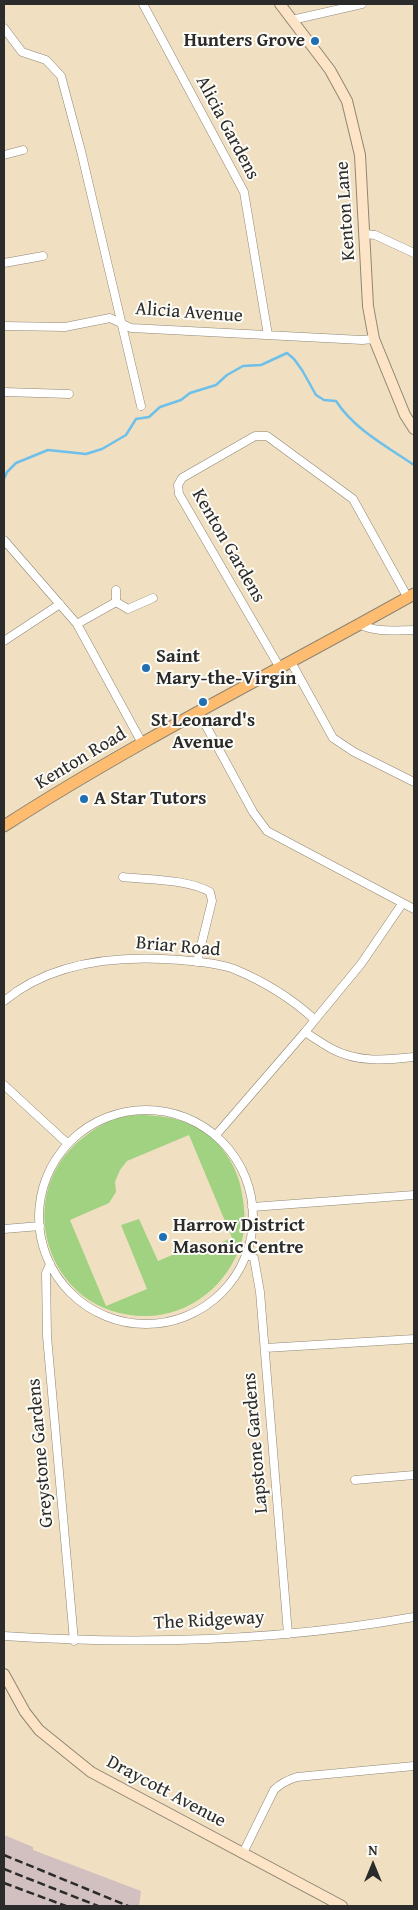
<!DOCTYPE html>
<style>
body{margin:0}
#map{position:relative;width:418px;height:1910px;overflow:hidden;background:#f0e0c1;font-family:"Gentium Book Plus",serif}
canvas{display:block}
.frame{position:absolute;inset:0;border:5px solid #2b2b2b;pointer-events:none}
.north{position:absolute;left:348px;top:1840px;width:50px;height:50px;-webkit-text-stroke:4px #fdfcf7;paint-order:stroke;rotate:0deg;font-size:14px;font-weight:700;line-height:20px;text-align:center;color:#2b2b2b}
.north::after{content:'';display:block;margin:auto;width:18px;height:22px;background:#2b2b2b;clip-path:polygon(50% 0,100% 100%,50% 72%,0 100%)}
</style>
<div id="map">
<canvas width="418" height="1910"></canvas>
<div class="frame"></div>
<div class="north">N</div>
</div>
<script>
const ctx = document.querySelector('canvas').getContext('2d');
ctx.lineJoin = 'round';
function paint(path, color) { ctx.fillStyle = color; ctx.fill(path, 'evenodd'); }
function trace(path, color, width, dash) { ctx.strokeStyle = color; ctx.lineWidth = width; ctx.lineCap = dash ? 'butt' : 'round'; ctx.setLineDash(dash || []); ctx.stroke(path); }
function write(font, color, halo, rows, align = 'center') {
  ctx.font = font + ' "Gentium Book Plus",serif'; ctx.lineWidth = 4; ctx.setLineDash([]); ctx.textBaseline = 'middle'; ctx.strokeStyle = halo; ctx.fillStyle = color; for (const [text, x, y, turn = 0] of rows) {
    ctx.save(); ctx.translate(x, y); ctx.rotate((+turn || 0) * Math.PI / 180); ctx.textAlign = isNaN(turn) ? turn : align; if (halo) ctx.strokeText(text, 0, 0); ctx.fillText(text, 0, 0); ctx.restore();
  }
}
const industrial = new Path2D(`
 M 4,1835 L 33,1847 L 33,1850 L 141,1891 L 139,1906 L 4,1906 Z`);
const green = new Path2D(`
 M 144,1115 C 164,1116 185,1119 202,1130 C 221,1143 234,1162 240,1184 C 244,1202 247,1223 242,1240 C 230,1284 190,1316 146,1316 C 46,1317 7,1190 88,1134 C 99,1126 112,1118 125,1116 C 132,1115 138,1115 144,1115 ZM 189,1135 L 232,1238 L 194,1254 L 191,1247 L 158,1261 L 139,1219 L 121,1225 L 147,1289 L 106,1306 L 70,1220 L 109,1203 L 116,1192 L 115,1182 L 120,1170 L 127,1161 Z`);
const stream = new Path2D(`
 M 4,479 L 7,472 L 16,463 L 48,450 L 86,454 L 102,449 L 126,435 L 136,419 L 149,417 L 160,407 L 181,400 L 190,393 L 216,385 L 227,375 L 243,366 L 261,365 L 287,353 L 294,359 L 302,370 L 316,395 L 324,400 L 336,401 C 355,430 386,446 414,465`);
const street = new Path2D(`
 M 143,4 L 244,192 L 268,335
 M 292,20 L 362,4
 M 4,28 L 22,52 L 46,60 L 61,76 L 81,151 L 141,406
 M 4,155 L 23,150
 M 365,234 L 375,235 L 414,253
 M 4,263 L 43,256
 M 4,326 L 65,327 L 110,318 L 131,328 L 362,340 L 374,339
 M 4,392 L 69,394
 M 4,540 L 77,624 L 142,743
 M 116,590 L 116,602 L 128,609 L 153,598
 M 77,624 L 116,602
 M 359,624 C 376,633 396,630 414,630
 M 4,641 L 60,604
 M 291,662 L 333,738 L 354,752 L 414,782
 M 280,668 L 179,494 L 178,485 L 182,478 L 255,436 L 267,436 L 353,499 L 408,598
 M 195,714 L 205,724 L 253,812 L 267,831 L 414,909
 M 123,877 C 148,880 188,879 210,892 L 212,901 L 197,962
 M 4,1001 C 53,960 121,955 181,960 C 198,962 218,963 234,969 C 263,981 291,998 314,1019
 M 305,1032 C 314,1038 323,1044 332,1049 C 358,1063 387,1060 414,1057
 M 4,1085 L 68,1144
 M39 1217a107 107 0 1 1 214 0a107 107 0 1 1-214 0Z
 M 216,1135 L 305,1032 L 361,964 L 402,904
 M 252,1207 L 414,1195
 M 4,1229 L 40,1226
 M 246,1254 L 254,1258 L 260,1292 L 288,1634
 M 50,1264 L 46,1273 L 47,1336 L 74,1641
 M 265,1348 L 414,1339
 M 355,1480 L 414,1475
 M 4,1636 C 140,1645 279,1641 414,1617
 M 243,1853 L 274,1790 C 281,1783 287,1780 297,1777 L 414,1766`);
const secondary = new Path2D(`
 M 280,4 L 330,70 L 347,101 L 360,155 L 368,306 L 374,339 L 405,415 L 414,429
 M 4,1674 L 25,1712 L 39,1730 L 91,1772 L 342,1906`);
const primary = new Path2D(`
 M 4,826 C 136,741 277,671 414,594`);
const rail = new Path2D(`
 M 4,1855 L 128,1906
 M 4,1869 L 98,1906
 M 4,1883 L 66,1906`);
const markers = [
 [315,41,5,"#1f6fb2"],
 [146,668,5,"#1f6fb2"],
 [203,702,5,"#1f6fb2"],
 [84,799,5,"#1f6fb2"],
 [163,1237,5,"#1f6fb2"]
];
const poiNames = [
 ["Hunters Grove",305,41,"right"],
 ["Saint",156,657],
 ["Mary-the-Virgin",156,679],
 ["St Leonard's",203,721,"center"],
 ["Avenue",203,743,"center"],
 ["A Star Tutors",94,799],
 ["Harrow District",173,1226],
 ["Masonic Centre",173,1248]
];
const streetNames = [
 ["Alicia Gardens",227,128,62],
 ["Kenton Lane",346,211,-94],
 ["Alicia Avenue",189,313,4],
 ["Kenton Gardens",228,546,60],
 ["Kenton Road",81,759,-31],
 ["Briar Road",178,947,5],
 ["Lapstone Gardens",256,1443,-95],
 ["Greystone Gardens",41,1453,-95],
 ["The Ridgeway",209,1621,-3],
 ["Draycott Avenue",166,1792,28]
];
paint(industrial, '#d2bfc0');
paint(green, '#a1d281');
trace(stream, '#6ec0ea', 2.5);
trace(street, '#8e8676', 9);
trace(secondary, '#8e8676', 12);
trace(primary, '#8e8676', 13);
trace(street, '#fff', 8);
trace(secondary, '#fee4c6', 10);
trace(primary, '#fdbc70', 11);
trace(rail, '#2b2b2b', 2.5, [8, 4]);
for (const [x, y, r, color] of markers) { const dot = new Path2D(); dot.arc(x, y, r, 0, 2 * Math.PI); ctx.fillStyle = color; ctx.fill(dot); trace(dot, '#fdfcf7', 2); }
write('bold 19px', '#2b2b2b', '#fdfcf7', poiNames, 'left');
write('19px', '#2b2b2b', '#fdfcf7', streetNames);
</script>
